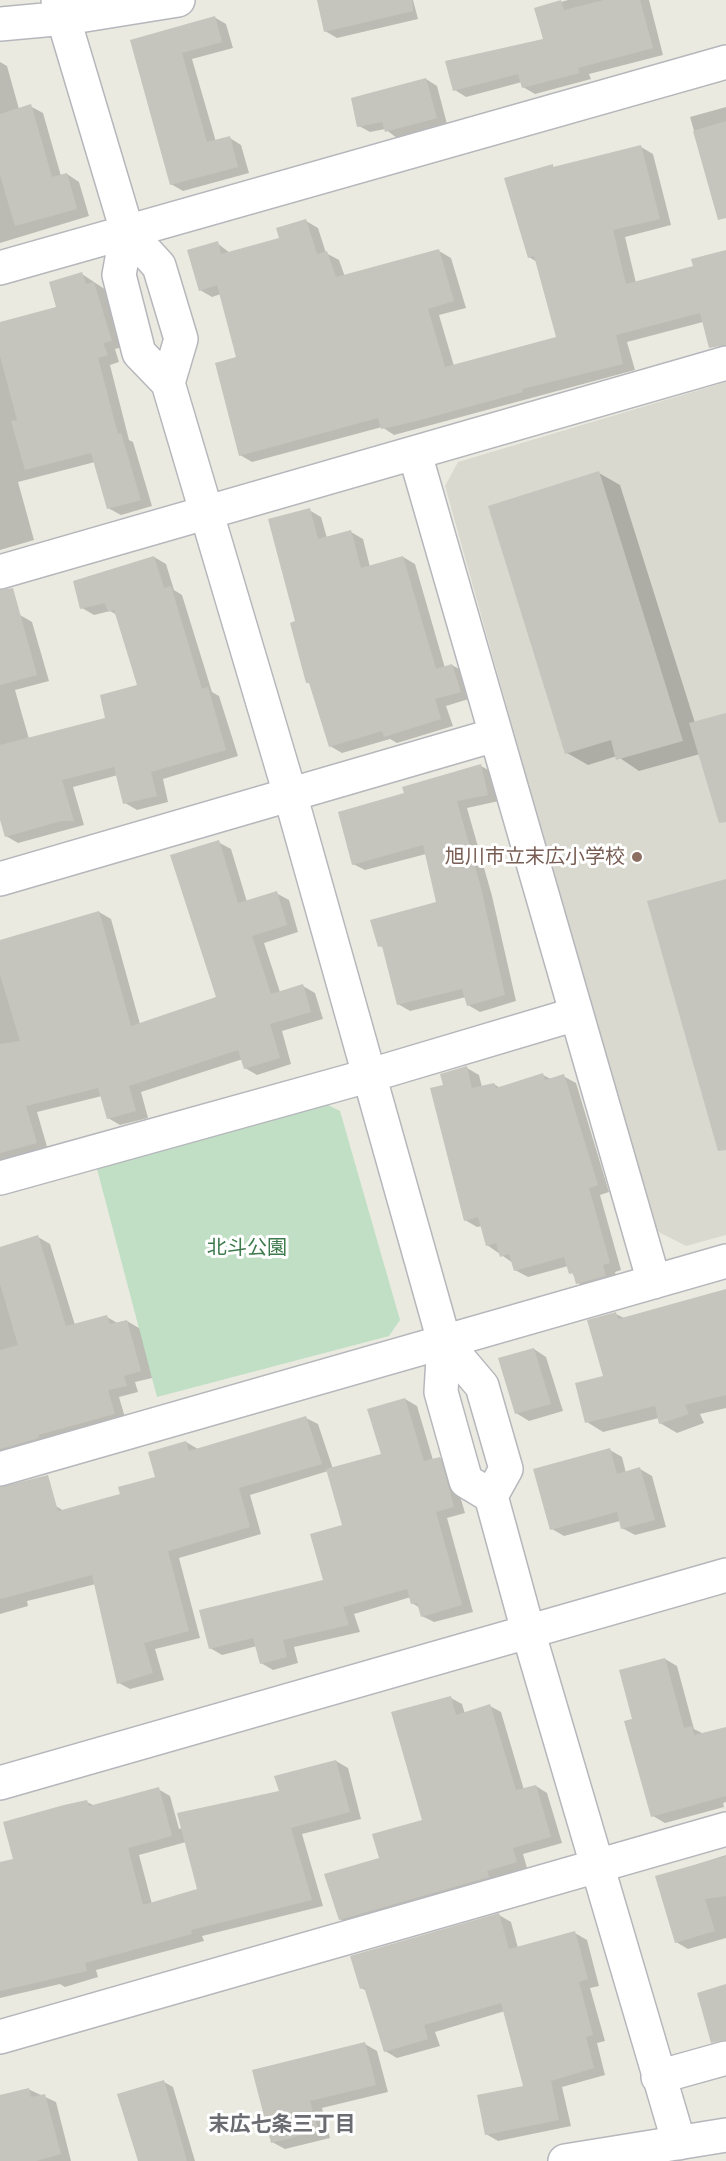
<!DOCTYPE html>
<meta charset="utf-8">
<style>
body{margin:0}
canvas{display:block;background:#eaeae0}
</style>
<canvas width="726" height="2161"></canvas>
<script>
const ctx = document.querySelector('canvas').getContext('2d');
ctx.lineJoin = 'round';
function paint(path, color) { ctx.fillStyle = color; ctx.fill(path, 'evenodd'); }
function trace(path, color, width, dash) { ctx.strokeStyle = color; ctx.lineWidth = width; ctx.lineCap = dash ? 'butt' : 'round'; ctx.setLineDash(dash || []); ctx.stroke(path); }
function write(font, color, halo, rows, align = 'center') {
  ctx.font = font + ' "Open Sans","Noto Sans JP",sans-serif'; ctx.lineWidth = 6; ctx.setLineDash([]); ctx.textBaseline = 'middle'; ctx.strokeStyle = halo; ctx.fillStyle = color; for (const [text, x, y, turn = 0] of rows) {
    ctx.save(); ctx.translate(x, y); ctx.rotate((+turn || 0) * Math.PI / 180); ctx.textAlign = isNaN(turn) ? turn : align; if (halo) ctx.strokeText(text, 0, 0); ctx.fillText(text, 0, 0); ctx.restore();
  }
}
const education = new Path2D(`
 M 726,382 L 726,1235 L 686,1246 L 653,1229 L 445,486 L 458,462 Z`);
const green = new Path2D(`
 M 322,1102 L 340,1111 L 400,1320 L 389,1336 L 157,1397 L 96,1165 Z`);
const shadow = new Path2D(`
 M 318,0 L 413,0 L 418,19 L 337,38 L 325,31 Z
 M 568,0 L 649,0 L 663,55 L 589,74 L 591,79 L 535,94 L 523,87 L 522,82 L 466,97 L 455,90 L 545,40 L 536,9 Z
 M 214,17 L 226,24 L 233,48 L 192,59 L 216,142 L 230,138 L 241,145 L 249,173 L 183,191 L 171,184 L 132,41 Z
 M 0,62 L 7,66 L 19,109 L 30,106 L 43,113 L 61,176 L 67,174 L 79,182 L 89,216 L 0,243 Z
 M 426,79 L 437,86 L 447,124 L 397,138 L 385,129 L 370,132 L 359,126 Z
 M 726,107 L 726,199 L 712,192 L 690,117 Z
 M 641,147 L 653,154 L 671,225 L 625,237 L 636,283 L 695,268 L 726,251 L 726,347 L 721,348 L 709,341 L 703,322 L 627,342 L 635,370 L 394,435 L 382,427 L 252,462 L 240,455 L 238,358 L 221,294 L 212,297 L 200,290 L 217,243 L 230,253 L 281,239 L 306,221 L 318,228 L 326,253 L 339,260 L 345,277 L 439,251 L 451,258 L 466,308 L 439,315 L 454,366 L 558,339 L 537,262 L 529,257 L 552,166 L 556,168 Z
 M 82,274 L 106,290 L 123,347 L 115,349 L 119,362 L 110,365 L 129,440 L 133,442 L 152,506 L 121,515 L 108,508 L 95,462 L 18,482 L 34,540 L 0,550 L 0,324 L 58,308 Z
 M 599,473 L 620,485 L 695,723 L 726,714 L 726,795 L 700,754 L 639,771 L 617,756 L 588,765 L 567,753 Z
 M 309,510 L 321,517 L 327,538 L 351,532 L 363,539 L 370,567 L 403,557 L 415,564 L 445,668 L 452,665 L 464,672 L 472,698 L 446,706 L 453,726 L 397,743 L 390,739 L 342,753 L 330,746 L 312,685 L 307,682 L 297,623 Z
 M 154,557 L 166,564 L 174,590 L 182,595 L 212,692 L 219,696 L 238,756 L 163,779 L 168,802 L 137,810 L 125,803 L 118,775 L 73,787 L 84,825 L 18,843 L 6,836 L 0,814 L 0,620 L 20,615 L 32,622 L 49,681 L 15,690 L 29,739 L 107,720 L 139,686 L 117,615 L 110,611 L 94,615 L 82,608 Z
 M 481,766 L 492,772 L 499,801 L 467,808 L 492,896 L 516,1001 L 480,1012 L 468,1005 L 466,997 L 410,1011 L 398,1004 L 384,948 L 380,946 L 437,903 L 426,854 L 365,870 L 353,864 L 405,794 Z
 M 218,842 L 231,849 L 247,902 L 276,893 L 289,900 L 298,932 L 264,943 L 280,992 L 303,986 L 315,993 L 323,1019 L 282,1031 L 291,1064 L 257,1075 L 245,1068 L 243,1059 L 141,1092 L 148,1118 L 120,1125 L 108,1118 L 102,1096 L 37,1112 L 48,1150 L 0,1163 L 0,941 L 99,912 L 111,919 L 140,1024 L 218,998 Z
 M 467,1068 L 479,1075 L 482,1087 L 494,1084 L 500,1088 L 543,1075 L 551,1079 L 563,1076 L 576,1083 L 609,1192 L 600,1195 L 621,1270 L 615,1272 L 618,1283 L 590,1290 L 578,1283 L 568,1266 L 528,1277 L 515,1270 L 513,1263 L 487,1245 L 482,1226 L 477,1227 L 465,1220 L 445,1086 Z
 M 38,1237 L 50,1244 L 75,1325 L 107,1317 L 119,1324 L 127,1321 L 139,1328 L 152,1378 L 135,1382 L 138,1392 L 119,1397 L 126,1421 L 0,1457 L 0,1248 Z
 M 726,1290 L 726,1408 L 700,1414 L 704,1423 L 677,1433 L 660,1423 L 659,1418 L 603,1432 L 587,1422 L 605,1377 L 616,1314 L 624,1318 Z
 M 534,1349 L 546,1357 L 563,1411 L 529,1421 L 516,1413 Z
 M 405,1399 L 417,1406 L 433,1460 L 440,1458 L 451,1465 L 465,1513 L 447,1518 L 473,1612 L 434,1622 L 422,1616 L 420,1608 L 412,1603 L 411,1597 L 354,1614 L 360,1632 L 294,1647 L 298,1663 L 273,1670 L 261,1663 L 257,1646 L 222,1655 L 210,1648 L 325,1581 L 343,1526 L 328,1471 L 250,1495 L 261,1534 L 179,1558 L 200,1638 L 155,1649 L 164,1680 L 130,1689 L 119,1683 L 96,1584 L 27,1601 L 28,1606 L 0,1614 L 0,1522 L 56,1506 L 64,1511 L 122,1495 L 157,1478 L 186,1442 L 198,1449 L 306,1418 L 318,1424 L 333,1469 L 383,1455 Z
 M 610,1450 L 622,1457 L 626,1473 L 640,1469 L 652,1476 L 666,1527 L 635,1535 L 622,1528 L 620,1521 L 564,1536 L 552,1529 Z
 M 665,1659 L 677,1666 L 694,1729 L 704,1734 L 726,1729 L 726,1802 L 723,1803 L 724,1807 L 665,1823 L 653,1816 L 634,1720 Z
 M 451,1698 L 462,1704 L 465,1714 L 490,1706 L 501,1712 L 524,1790 L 536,1786 L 547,1793 L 562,1843 L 523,1854 L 527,1868 L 497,1877 L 499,1883 L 351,1926 L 340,1919 L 381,1859 L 424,1821 Z
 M 336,1761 L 348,1768 L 361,1819 L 302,1834 L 323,1906 L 202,1936 L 204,1941 L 96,1970 L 98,1977 L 65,1987 L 60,1984 L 0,1998 L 0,1864 L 15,1860 L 87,1802 L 95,1806 L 158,1789 L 170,1796 L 179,1829 L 281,1792 ZM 186,1842 L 199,1890 L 152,1904 L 139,1855 Z
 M 726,1855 L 726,1938 L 688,1949 L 676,1942 L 657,1877 Z
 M 499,1915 L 511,1922 L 518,1948 L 575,1933 L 587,1940 L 599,1986 L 590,1988 L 605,2041 L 597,2043 L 605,2075 L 562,2087 L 571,2126 L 498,2141 L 486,2134 L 525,2087 L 505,2011 L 435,2032 L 440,2046 L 397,2058 L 385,2051 L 367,1991 L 361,1988 Z
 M 365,2044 L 377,2051 L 388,2092 L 322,2108 L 330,2138 L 285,2149 L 272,2142 L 254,2071 Z
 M 164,2082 L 173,2087 L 195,2161 L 139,2161 Z
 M 28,2089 L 56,2102 L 71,2161 L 0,2161 L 0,2096 Z`);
const building = new Path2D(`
 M 317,0 L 412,0 L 413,11 L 324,32 Z
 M 561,0 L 564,10 L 604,0 L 640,0 L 653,48 L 578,68 L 580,73 L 522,88 L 518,74 L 453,91 L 445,61 L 543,39 L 534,8 Z
 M 215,16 L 222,42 L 182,53 L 207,142 L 230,136 L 238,167 L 170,185 L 130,40 Z
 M 426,78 L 437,118 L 385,132 L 382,122 L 357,127 L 351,98 Z
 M 31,104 L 52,177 L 67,173 L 77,209 L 15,226 L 0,175 L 0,114 Z
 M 726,121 L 726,218 L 718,220 L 693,131 Z
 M 641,145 L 660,219 L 613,230 L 626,284 L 693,266 L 691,259 L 726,250 L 726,345 L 709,348 L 700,313 L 616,335 L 623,364 L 522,389 L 523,392 L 413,422 L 381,429 L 378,418 L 239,456 L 215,363 L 236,357 L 217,285 L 199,291 L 187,250 L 218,241 L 221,254 L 279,238 L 276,228 L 306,219 L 317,254 L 327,251 L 336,277 L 439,249 L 454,301 L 428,309 L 445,367 L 556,337 L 534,256 L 528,258 L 504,178 L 553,164 L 553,167 Z
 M 82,272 L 86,284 L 94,282 L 112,341 L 103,343 L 108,355 L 98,358 L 118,434 L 121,433 L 141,500 L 107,509 L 91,453 L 25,470 L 11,421 L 17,420 L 0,356 L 0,322 L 56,307 L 49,282 Z
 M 599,471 L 683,741 L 616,760 L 611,740 L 565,754 L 488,506 Z
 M 310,508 L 318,539 L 351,530 L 361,568 L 403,556 L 436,669 L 452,664 L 461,692 L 435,699 L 441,719 L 384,737 L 382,731 L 329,747 L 309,683 L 306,683 L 290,623 L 295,621 L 268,519 Z
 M 154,556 L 164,588 L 171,586 L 202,689 L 208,687 L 226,750 L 151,772 L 157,796 L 123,804 L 114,767 L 62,780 L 74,821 L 61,821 L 5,837 L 0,820 L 0,745 L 105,718 L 100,695 L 137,685 L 114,610 L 108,612 L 105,603 L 80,609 L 73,581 Z
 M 13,588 L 37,675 L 0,685 L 0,590 Z
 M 726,713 L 726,822 L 719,823 L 689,723 Z
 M 481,764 L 488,795 L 457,801 L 481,888 L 505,995 L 467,1006 L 462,989 L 397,1005 L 382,946 L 378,947 L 370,920 L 436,902 L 423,845 L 352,865 L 338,812 L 404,793 L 402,787 Z
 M 219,840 L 238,903 L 277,891 L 287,925 L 252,936 L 271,994 L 303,984 L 311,1012 L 270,1024 L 280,1058 L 244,1069 L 238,1050 L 129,1086 L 136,1111 L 107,1119 L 98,1088 L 26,1106 L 37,1143 L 0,1153 L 0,1044 L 20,1041 L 0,975 L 0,940 L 99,911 L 131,1026 L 216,997 L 170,855 Z
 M 726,879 L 726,1150 L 718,1151 L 647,901 Z
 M 467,1066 L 472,1088 L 494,1083 L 496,1088 L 543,1073 L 545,1080 L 564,1074 L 598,1185 L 589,1188 L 610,1263 L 603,1265 L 606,1276 L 576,1284 L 573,1273 L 569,1274 L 564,1257 L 514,1271 L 509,1254 L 500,1257 L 496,1243 L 486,1246 L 478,1217 L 464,1221 L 430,1088 L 443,1085 L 440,1074 Z
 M 38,1235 L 66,1326 L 107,1315 L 110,1324 L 127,1320 L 141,1371 L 124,1376 L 127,1386 L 108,1390 L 115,1414 L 38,1435 L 39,1438 L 0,1449 L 0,1350 L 18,1345 L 0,1284 L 0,1247 Z
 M 726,1289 L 726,1395 L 685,1405 L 689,1414 L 659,1424 L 655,1406 L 585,1423 L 575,1383 L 603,1376 L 587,1320 L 616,1312 L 618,1319 Z
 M 534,1348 L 551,1404 L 515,1414 L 498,1358 Z
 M 405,1398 L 424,1461 L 440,1457 L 449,1488 L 454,1507 L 436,1512 L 462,1605 L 421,1617 L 417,1603 L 411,1604 L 407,1589 L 343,1607 L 349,1625 L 283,1640 L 287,1657 L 260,1664 L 253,1638 L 209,1649 L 199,1610 L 323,1580 L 310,1534 L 342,1525 L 326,1469 L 381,1454 L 367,1409 Z
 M 306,1416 L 322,1464 L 239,1488 L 250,1527 L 168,1551 L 189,1631 L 144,1643 L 153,1673 L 117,1684 L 92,1575 L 0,1599 L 0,1487 L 48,1475 L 58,1511 L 120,1494 L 118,1487 L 155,1477 L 148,1452 L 186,1441 L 189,1451 Z
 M 610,1448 L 617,1474 L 640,1467 L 655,1520 L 621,1529 L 617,1512 L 550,1530 L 533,1469 Z
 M 665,1658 L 684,1728 L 692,1726 L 694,1735 L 726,1727 L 726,1796 L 651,1817 L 624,1721 L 632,1719 L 619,1670 Z
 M 451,1696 L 456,1715 L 490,1704 L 516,1790 L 536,1785 L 551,1837 L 513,1848 L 517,1862 L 487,1871 L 489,1877 L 339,1920 L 324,1874 L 379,1858 L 372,1834 L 422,1820 L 391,1712 Z
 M 336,1760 L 350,1812 L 291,1828 L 312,1900 L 191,1930 L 192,1934 L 85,1963 L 87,1971 L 0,1991 L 0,1862 L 13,1859 L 3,1822 L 64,1805 L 87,1800 L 89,1806 L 159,1787 L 172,1836 L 128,1848 L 143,1905 L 197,1889 L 177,1813 L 279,1791 L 274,1776 Z
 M 726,1856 L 726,1896 L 705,1899 L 715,1931 L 675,1943 L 655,1876 Z
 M 499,1913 L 509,1949 L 575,1931 L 588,1979 L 579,1982 L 593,2035 L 586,2037 L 594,2068 L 551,2081 L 559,2120 L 485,2135 L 477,2095 L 523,2086 L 501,2003 L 424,2025 L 428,2039 L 384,2052 L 364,1987 L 360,1989 L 350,1956 Z
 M 726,1984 L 726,2040 L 711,2043 L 697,1993 Z
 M 365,2042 L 376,2085 L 310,2101 L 318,2131 L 271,2143 L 252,2070 Z
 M 164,2080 L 187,2161 L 138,2161 L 117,2094 Z
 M 29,2088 L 31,2097 L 45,2094 L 61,2154 L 36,2161 L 0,2161 L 0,2095 Z`);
const street = new Path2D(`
 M 58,0 L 127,231
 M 0,24 L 66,18 L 178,0
 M 0,268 L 726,62
 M 168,383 L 181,339 L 159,266 L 127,231 L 119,275 L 139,353 L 168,383 L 290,794 L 444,1341 L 441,1392 L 466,1481 L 491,1496
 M 415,454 L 654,1282
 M 0,572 L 726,363
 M 0,879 L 495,735
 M 0,1178 L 371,1075 L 576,1014
 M 444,1341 L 482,1386 L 506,1469 L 491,1496 L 528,1631 L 679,2143
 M 0,1469 L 726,1261
 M 0,1783 L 726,1575
 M 0,2037 L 726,1829
 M 658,2077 L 726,2058
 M 565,2161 L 726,2135`);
const markers = [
 [637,857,6,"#8d6e63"]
];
const educationNames = [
 ["旭川市立末広小学校",625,857]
];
const parkNames = [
 ["北斗公園",247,1248]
];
const neighbourhoodNames = [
 ["末広七条三丁目",282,2125]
];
paint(education, '#dad9cf');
paint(green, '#c0dfc5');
paint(shadow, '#0003');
paint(building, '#c5c4bd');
trace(street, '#b6b7bc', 36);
trace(street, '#fff', 33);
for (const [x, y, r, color] of markers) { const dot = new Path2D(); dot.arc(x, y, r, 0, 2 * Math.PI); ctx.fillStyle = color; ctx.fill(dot); trace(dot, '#fff', 2); }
write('20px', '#785e54', '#fff', educationNames, 'right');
write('20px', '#3d7a4c', '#fff', parkNames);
write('bold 21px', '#6a6c71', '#fff', neighbourhoodNames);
</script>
